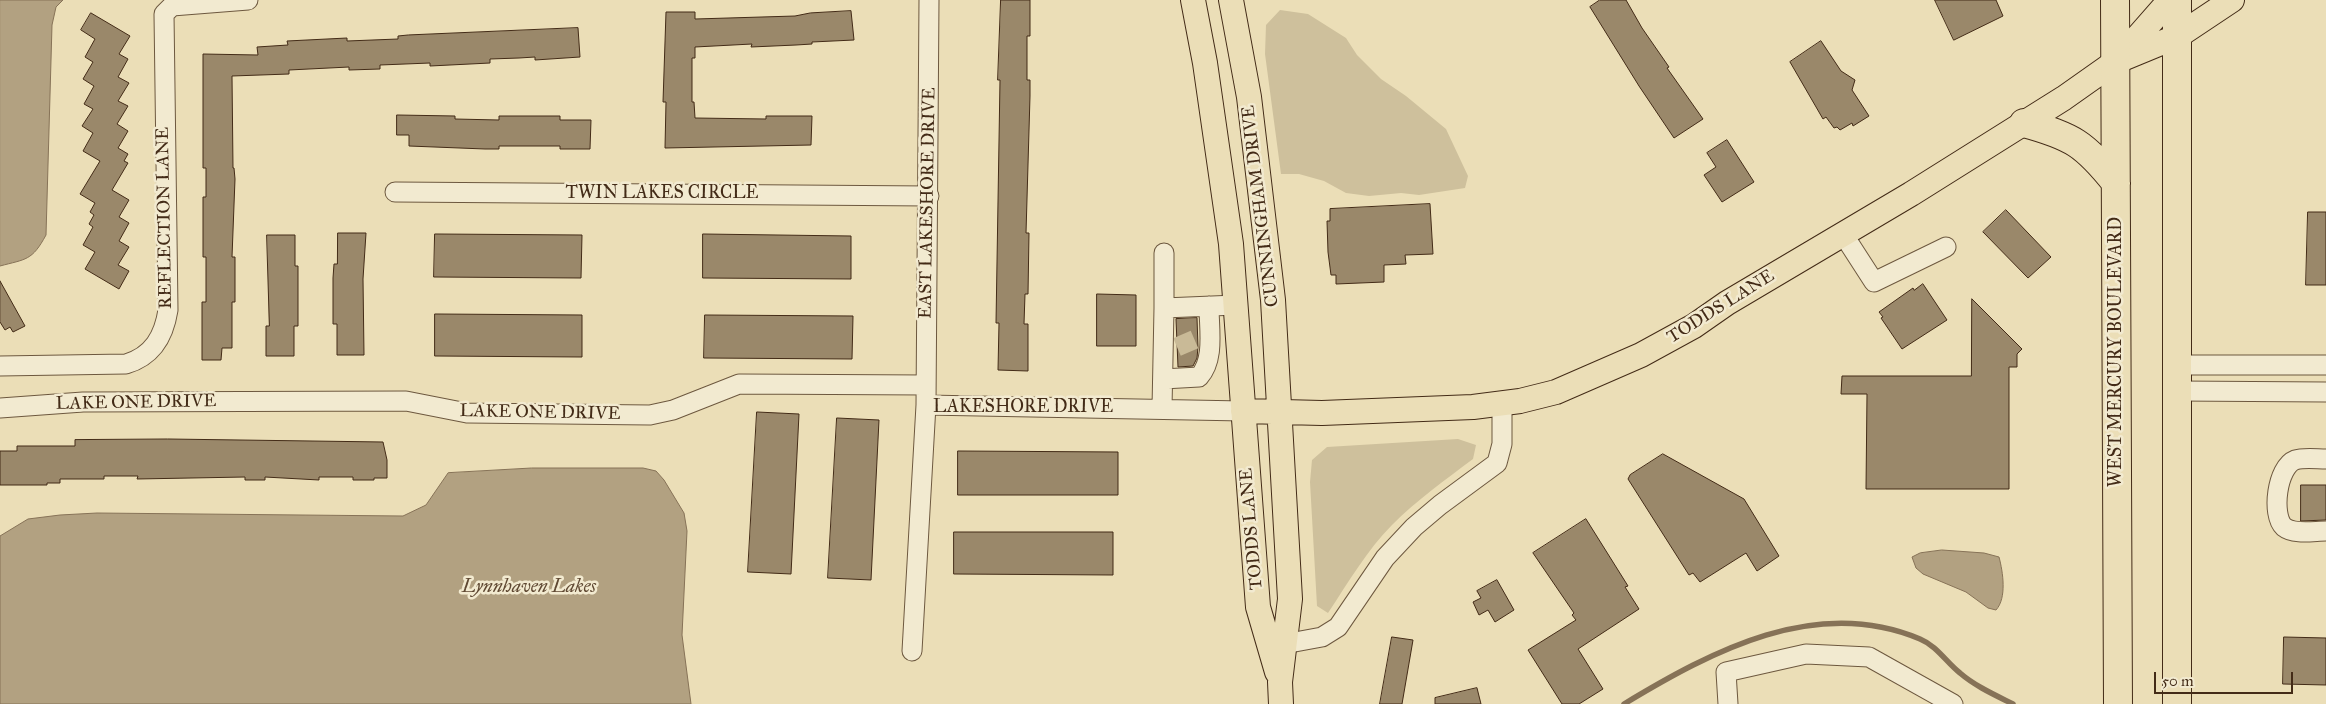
<!DOCTYPE html>
<style>
body{margin:0}
#map{position:relative;width:2326px;height:704px;overflow:hidden;background:#ebdeb7;font-family:"IM FELL Great Primer",serif}
canvas{display:block}
.scale{position:absolute;left:2154px;top:672px;width:139px;height:22px;box-sizing:border-box;border:2px solid #432b17;border-top:0;padding-left:6px;font-size:15px;line-height:18px;white-space:nowrap;color:#432b17;-webkit-text-stroke:4px #f2ead0;paint-order:stroke}
</style>
<div id="map">
<canvas width="2326" height="704"></canvas>
<div class="scale">50 m</div>
</div>
<script>
const ctx = document.querySelector('canvas').getContext('2d');
ctx.lineJoin = 'round';
function paint(path, color) { ctx.fillStyle = color; ctx.fill(path, 'evenodd'); }
function trace(path, color, width, dash) { ctx.strokeStyle = color; ctx.lineWidth = width; ctx.lineCap = dash ? 'butt' : 'round'; ctx.setLineDash(dash || []); ctx.stroke(path); }
function write(font, color, halo, rows, align = 'center') {
  ctx.font = font + ' "IM FELL Great Primer",serif'; ctx.lineWidth = 5; ctx.setLineDash([]); ctx.textBaseline = 'middle'; ctx.strokeStyle = halo; ctx.fillStyle = color; for (const [text, x, y, turn = 0] of rows) {
    ctx.save(); ctx.translate(x, y); ctx.rotate((+turn || 0) * Math.PI / 180); ctx.textAlign = isNaN(turn) ? turn : align; if (halo) ctx.strokeText(text, 0, 0); ctx.fillText(text, 0, 0); ctx.restore();
  }
}
const green = new Path2D(`
 M 1280,10 L 1308,14 L 1346,38 L 1357,55 L 1381,79 L 1406,96 L 1446,129 L 1468,176 L 1465,188 L 1419,195 L 1401,193 L 1369,196 L 1346,193 L 1324,181 L 1299,174 L 1281,174 L 1265,54 L 1266,25 Z
 M 1458,439 L 1476,445 L 1473,459 C 1445,480 1417,500 1392,525 C 1367,550 1348,583 1328,613 L 1317,606 L 1310,482 L 1312,460 L 1327,447 Z`);
const water = new Path2D(`
 M 0,0 L 63,0 L 56,7 L 52,25 L 46,235 C 32,261 26,259 0,266 Z
 M 532,468 L 643,468 L 656,471 L 664,480 L 684,513 L 687,531 L 682,635 L 691,704 L 0,704 L 0,536 L 28,519 L 60,515 L 97,513 L 403,516 L 426,505 L 448,473 Z
 M 1942,550 L 1984,553 L 1999,557 C 2003,572 2007,598 1996,610 L 1988,608 L 1966,592 L 1923,574 L 1916,568 L 1912,557 L 1920,553 Z`);
const stream = new Path2D(`
 M 1624,704 C 1712,651 1816,595 1920,639 C 1937,646 1946,662 1960,673 C 1975,686 1995,695 2013,704`);
const building = new Path2D(`
 M 1001,0 L 1030,0 L 1030,36 L 1027,36 L 1027,80 L 1030,80 L 1030,96 L 1026,233 L 1029,233 L 1028,294 L 1025,294 L 1024,324 L 1028,324 L 1028,371 L 998,370 L 999,323 L 996,323 L 1000,80 L 998,80 Z
 M 1600,0 L 1626,0 L 1642,28 L 1669,67 L 1667,68 L 1703,119 L 1674,138 L 1639,86 L 1590,7 Z
 M 1935,0 L 1996,0 L 2003,16 L 1954,40 Z
 M 851,11 L 854,40 L 812,42 L 812,44 L 796,45 L 751,47 L 752,44 L 695,47 L 695,58 L 692,58 L 692,102 L 694,102 L 695,118 L 766,119 L 766,116 L 812,116 L 811,145 L 665,148 L 666,102 L 663,102 L 666,12 L 695,12 L 695,19 L 795,16 L 810,13 Z
 M 91,13 L 130,36 L 119,54 L 128,59 L 118,77 L 129,83 L 118,101 L 128,106 L 117,124 L 128,131 L 118,148 L 128,154 L 124,161 L 128,163 L 112,190 L 129,200 L 119,217 L 129,223 L 119,241 L 129,247 L 118,265 L 129,271 L 119,289 L 85,269 L 95,252 L 83,245 L 93,227 L 89,224 L 94,215 L 90,212 L 95,203 L 80,194 L 100,161 L 83,151 L 93,133 L 82,126 L 93,109 L 84,104 L 94,86 L 83,79 L 93,62 L 85,57 L 95,39 L 81,30 Z
 M 578,28 L 580,57 L 535,60 L 535,57 L 519,58 L 490,59 L 490,63 L 430,66 L 430,63 L 380,65 L 380,69 L 349,70 L 349,67 L 289,70 L 289,74 L 232,76 L 233,168 L 234,168 L 235,179 L 232,257 L 235,257 L 235,302 L 232,302 L 232,348 L 222,348 L 221,360 L 202,360 L 202,302 L 206,302 L 206,257 L 203,257 L 203,197 L 206,197 L 206,168 L 203,168 L 203,54 L 258,55 L 257,47 L 288,45 L 287,41 L 347,38 L 347,41 L 398,39 L 398,36 L 408,35 Z
 M 1821,41 L 1841,71 L 1855,80 L 1852,90 L 1869,116 L 1853,126 L 1852,123 L 1840,130 L 1837,127 L 1834,128 L 1826,117 L 1823,119 L 1790,62 Z
 M 397,115 L 455,116 L 455,119 L 499,120 L 499,116 L 560,116 L 560,120 L 591,120 L 590,149 L 560,149 L 560,146 L 499,146 L 499,149 L 485,149 L 409,146 L 409,135 L 397,135 Z
 M 1727,140 L 1754,182 L 1722,202 L 1704,175 L 1716,167 L 1707,153 Z
 M 1430,204 L 1433,254 L 1405,255 L 1406,264 L 1384,265 L 1384,282 L 1336,284 L 1336,275 L 1331,275 L 1328,252 L 1327,221 L 1330,221 L 1330,209 Z
 M 2006,210 L 2051,257 L 2028,278 L 1983,232 Z
 M 2308,212 L 2326,212 L 2326,285 L 2306,285 Z
 M 338,233 L 366,233 L 363,279 L 364,355 L 337,355 L 337,324 L 333,324 L 333,278 L 334,264 L 337,264 Z
 M 435,234 L 582,235 L 581,278 L 434,277 Z
 M 703,234 L 851,236 L 851,279 L 703,278 Z
 M 267,235 L 295,235 L 295,266 L 298,266 L 298,326 L 294,326 L 294,356 L 266,356 L 266,326 L 269,326 Z
 M 0,281 L 25,326 L 13,332 L 10,327 L 5,330 L 0,322 Z
 M 1923,284 L 1947,320 L 1902,349 L 1881,318 L 1883,317 L 1879,312 L 1913,288 L 1914,290 Z
 M 1097,294 L 1136,295 L 1136,346 L 1097,346 Z
 M 1972,299 L 2022,349 L 2017,354 L 2017,367 L 2009,367 L 2009,489 L 1866,489 L 1867,394 L 1841,394 L 1842,376 L 1971,376 Z
 M 435,314 L 582,315 L 582,357 L 435,356 Z
 M 705,315 L 853,316 L 852,359 L 704,358 Z
 M 1197,318 L 1198,347 L 1197,358 L 1193,366 L 1178,367 L 1176,319 Z
 M 757,412 L 799,414 L 791,574 L 748,572 Z
 M 837,418 L 879,420 L 871,580 L 828,578 Z
 M 168,439 L 383,442 L 387,460 L 387,478 L 374,478 L 374,480 L 353,480 L 353,477 L 319,477 L 319,480 L 265,477 L 265,480 L 245,480 L 245,477 L 137,479 L 138,476 L 104,476 L 104,479 L 60,479 L 60,483 L 47,483 L 47,485 L 0,485 L 0,451 L 17,451 L 17,446 L 75,446 L 75,440 Z
 M 958,451 L 1118,452 L 1118,495 L 958,495 Z
 M 1663,454 L 1744,499 L 1779,556 L 1757,571 L 1746,553 L 1700,582 L 1693,573 L 1689,575 L 1628,479 L 1630,475 Z
 M 2301,485 L 2326,485 L 2326,520 L 2301,521 Z
 M 1586,519 L 1628,586 L 1625,587 L 1639,609 L 1578,649 L 1603,689 L 1579,704 L 1562,704 L 1528,650 L 1576,620 L 1572,615 L 1574,613 L 1533,553 Z
 M 954,532 L 1113,532 L 1113,575 L 954,574 Z
 M 1497,580 L 1514,610 L 1495,622 L 1488,610 L 1479,615 L 1473,602 L 1481,598 L 1477,591 Z
 M 1392,637 L 1413,640 L 1402,704 L 1380,704 Z
 M 2284,637 L 2326,638 L 2326,685 L 2283,684 Z
 M 1477,688 L 1481,704 L 1435,704 L 1435,698 Z`);
const minorTunnel = new Path2D(`
 M 1177,347 L 1198,338`);
const minor = new Path2D(`
 M 395,192 L 929,196
 M 1843,234 L 1874,282 L 1946,247
 M 1164,308 L 1164,253
 M 2178,365 L 2326,365
 M 0,366 L 126,364 C 153,356 164,336 168,310 L 164,14 L 172,6 L 248,0
 M 1163,379 L 1199,377 C 1215,359 1209,330 1209,306
 M 2178,391 L 2326,392
 M 926,405 L 1243,411
 M 0,408 L 83,402 L 406,401 L 467,413 L 650,415 L 673,410 L 739,384 L 926,385
 M 1162,408 L 1164,308 L 1236,305
 M 2326,459 C 2317,459 2304,457 2295,460 C 2277,467 2271,515 2284,527 C 2294,535 2314,531 2326,531
 M 1284,644 L 1322,637 L 1338,627 L 1385,558 L 1414,527 L 1440,505 L 1497,463 L 1502,444 L 1502,403
 M 912,651 L 926,405 L 929,0
 M 1728,704 L 1726,672 L 1806,654 L 1869,657 L 1953,704`);
const major = new Path2D(`
 M 1193,0 L 1205,63 L 1231,244 L 1258,607 L 1277,672
 M 1231,0 L 1249,97 L 1273,300 L 1290,599 L 1280,682 L 1281,704
 M 2120,57 L 2170,0
 M 1243,411 L 1322,413 L 1473,407 L 1520,401 L 1556,392 L 1641,355 L 1694,326 L 1727,303 L 1911,194 L 2064,98 L 2115,62 L 2178,36 L 2232,0`);
const highway = new Path2D(`
 M 2115,0 L 2118,704
 M 2177,0 L 2177,704
 M 2024,123 C 2072,136 2085,144 2116,183`);
const streetNames = [
 ["TWIN LAKES CIRCLE",662,194],
 ["EAST LAKESHORE DRIVE",928,203,-89],
 ["CUNNINGHAM DRIVE",1261,206,-97],
 ["REFLECTION LANE",165,218,-91],
 ["TODDS LANE",1721,307,-32],
 ["WEST MERCURY BOULEVARD",2117,352,-90],
 ["LAKE ONE DRIVE",136,403,-1],
 ["LAKESHORE DRIVE",1023,408],
 ["LAKE ONE DRIVE",540,413,1],
 ["TODDS LANE",1252,529,-95]
];
const waterNames = [
 ["Lynnhaven Lakes",529,587]
];
paint(green, '#cec09c');
paint(water, '#b2a181');
trace(water, '#867257', 1);
trace(stream, '#867257', 5.5);
paint(building, '#9a886a');
trace(building, '#432b17', 1);
trace(minorTunnel, '#c9ba97', 19, [19, 9]);
trace(minor, '#6d583f', 21);
trace(major, '#432b17', 26);
trace(highway, '#432b17', 30);
trace(minor, '#f2ead0', 19);
trace(major, '#ebdeb7', 24);
trace(highway, '#ebdeb7', 28);
write('18px', '#432b17', '#f2ead0', streetNames);
write('italic 19px', '#5f4832', '#f2ead0', waterNames);
</script>
